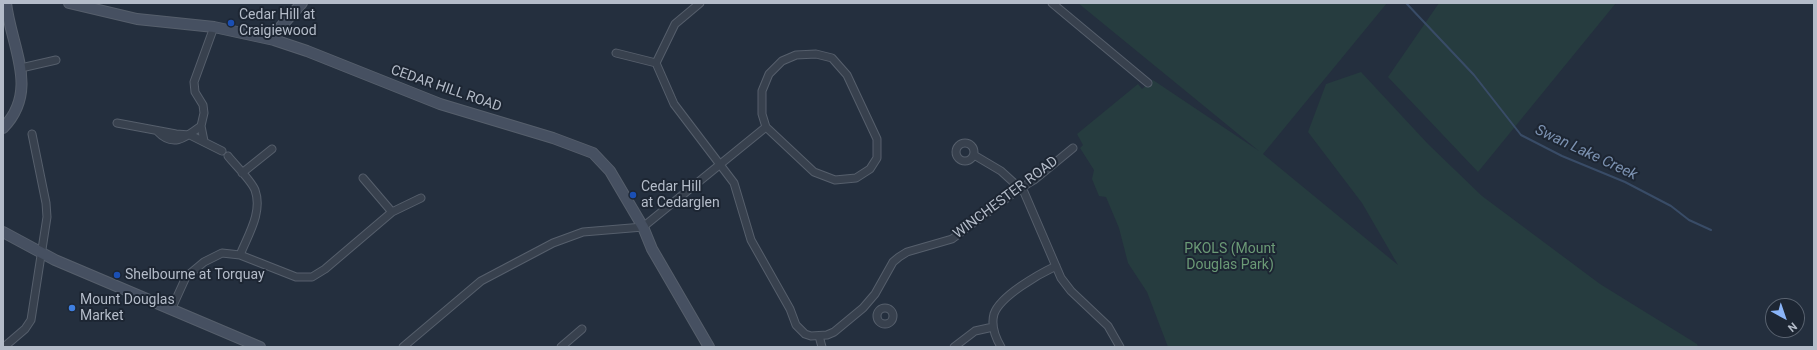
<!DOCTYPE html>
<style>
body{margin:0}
#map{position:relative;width:1817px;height:350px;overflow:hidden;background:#242f3e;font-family:Roboto,sans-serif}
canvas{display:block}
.frame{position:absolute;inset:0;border:4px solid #b4bcc9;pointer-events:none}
.north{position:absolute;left:1765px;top:298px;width:40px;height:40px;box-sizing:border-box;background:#1d2633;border:1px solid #59626f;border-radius:50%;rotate:140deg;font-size:11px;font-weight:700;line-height:16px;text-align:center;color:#b4bcc9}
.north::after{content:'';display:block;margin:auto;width:14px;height:18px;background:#8ab4f8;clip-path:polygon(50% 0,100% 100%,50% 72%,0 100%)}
</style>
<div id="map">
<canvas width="1817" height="350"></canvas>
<div class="frame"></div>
<div class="north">N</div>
</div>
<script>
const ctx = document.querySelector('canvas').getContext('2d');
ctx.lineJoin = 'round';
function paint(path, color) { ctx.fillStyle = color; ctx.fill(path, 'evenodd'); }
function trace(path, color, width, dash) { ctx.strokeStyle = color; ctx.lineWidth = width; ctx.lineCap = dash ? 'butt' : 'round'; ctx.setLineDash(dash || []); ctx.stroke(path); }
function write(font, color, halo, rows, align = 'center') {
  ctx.font = font + ' Roboto,sans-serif'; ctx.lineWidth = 4; ctx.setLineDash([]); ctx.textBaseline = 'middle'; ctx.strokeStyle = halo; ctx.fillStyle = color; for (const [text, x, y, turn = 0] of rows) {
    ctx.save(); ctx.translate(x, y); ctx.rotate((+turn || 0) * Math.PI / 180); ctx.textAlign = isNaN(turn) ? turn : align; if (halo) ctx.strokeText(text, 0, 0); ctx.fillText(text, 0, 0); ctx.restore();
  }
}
const green = new Path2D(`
 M 1078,3 L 1387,3 L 1263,154 L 1398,265 L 1362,203 L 1308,132 L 1326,84 L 1361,72 L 1428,144 L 1482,196 L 1600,284 L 1697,344 L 1698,347 L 1168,347 L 1147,292 L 1128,263 L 1119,228 L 1106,197 L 1099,196 L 1092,179 L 1094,170 L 1080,148 L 1083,145 L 1077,134 L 1138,84 L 1142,89 L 1153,80 L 1259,151 Z
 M 1439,3 L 1616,3 L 1478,172 L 1388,77 Z`);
const stream = new Path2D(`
 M 1406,3 L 1474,75 L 1521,135 L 1562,156 L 1625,182 L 1671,206 L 1689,220 L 1711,230`);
const street = new Path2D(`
 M 700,3 L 675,24 L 656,63 L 674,104 L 734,183 L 751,240 L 790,309 L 796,325 L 805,334 L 811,336 L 827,335 L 834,332 L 863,308 L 875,294 L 893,262 L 899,257 L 907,252 L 952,239 L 1019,189 L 1034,180 L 1073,148
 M 1052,3 L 1148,83
 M 616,53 L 656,63
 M 816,54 L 832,58 L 847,75 L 877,139 L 877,158 L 870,169 L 856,178 L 835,180 L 814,172 L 766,127 L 762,114 L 762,91 L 769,74 L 782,61 L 796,55 Z
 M 21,68 L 56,60
 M 117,123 L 176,134 L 190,135 L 222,151
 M 157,131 C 173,148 185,138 201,126
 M 204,141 L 201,126 L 204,113 L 203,105 L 195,92 L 194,82 L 214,27
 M956 152a9 9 0 1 1 18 0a9 9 0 1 1-18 0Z
 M 974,155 L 1001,171 L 1024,192 L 1061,278 L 1071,291 L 1108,326 L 1120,347
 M 228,156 C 235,165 251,180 255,190 C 263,212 248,235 240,255
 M 242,173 L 272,149
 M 363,178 L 392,212
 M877 316a8 8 0 1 1 16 0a8 8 0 1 1-16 0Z
 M 171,310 L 186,277 L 204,262 L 222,253 L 240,255 L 296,277 L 312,277 L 325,269 L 392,212 L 421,198
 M 819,336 L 822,347
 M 4,347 L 25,329 L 31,320 L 47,217 L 46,203 L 32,134
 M 403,347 L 481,281 L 553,243 L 583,232 L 643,227 L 766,127
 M 561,347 L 582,329
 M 954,347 L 975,331 L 993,327
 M 1001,347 C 995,337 991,325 994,314 C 1000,296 1039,274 1056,266`);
const secondary = new Path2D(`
 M 69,3 L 137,19 L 214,27 L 274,40 L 307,51 L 440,104 L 553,138 L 593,153 L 610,171 L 643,227 L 652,249 L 709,347
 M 274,40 L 276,32 L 302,3
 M 3,128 C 40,90 11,47 6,3
 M 3,232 L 55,260 L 260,347`);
const markers = [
 [231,23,4,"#1a4fb4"],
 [633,195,4,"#1a4fb4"],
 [117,275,4,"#1a4fb4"],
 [72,308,4,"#3f7fe0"]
];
const poiNames = [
 ["Cedar Hill at",239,15],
 ["Craigiewood",239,31],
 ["Cedar Hill",641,187],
 ["at Cedarglen",641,203],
 ["Shelbourne at Torquay",125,275],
 ["Mount Douglas",80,300],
 ["Market",80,316]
];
const streetNames = [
 ["CEDAR HILL ROAD",446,89,19],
 ["WINCHESTER ROAD",1006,198,-37]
];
const parkNames = [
 ["PKOLS (Mount",1230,249],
 ["Douglas Park)",1230,265]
];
const waterNames = [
 ["Swan Lake Creek",1586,153,25]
];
paint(green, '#263c3f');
trace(stream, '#394c67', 2);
trace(street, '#565f6c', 9);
trace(secondary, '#565f6c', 12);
trace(street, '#38414e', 7);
trace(secondary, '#465061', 10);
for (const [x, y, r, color] of markers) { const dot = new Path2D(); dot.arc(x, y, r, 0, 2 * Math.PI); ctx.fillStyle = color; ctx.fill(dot); trace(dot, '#1d2633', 1.5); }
write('14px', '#b4bcc9', '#1d2633', poiNames, 'left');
write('14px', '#b4bcc9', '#1d2633', streetNames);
write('14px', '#6b9a76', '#1d2633', parkNames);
write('italic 15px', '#7c92b1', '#1d2633', waterNames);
</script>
